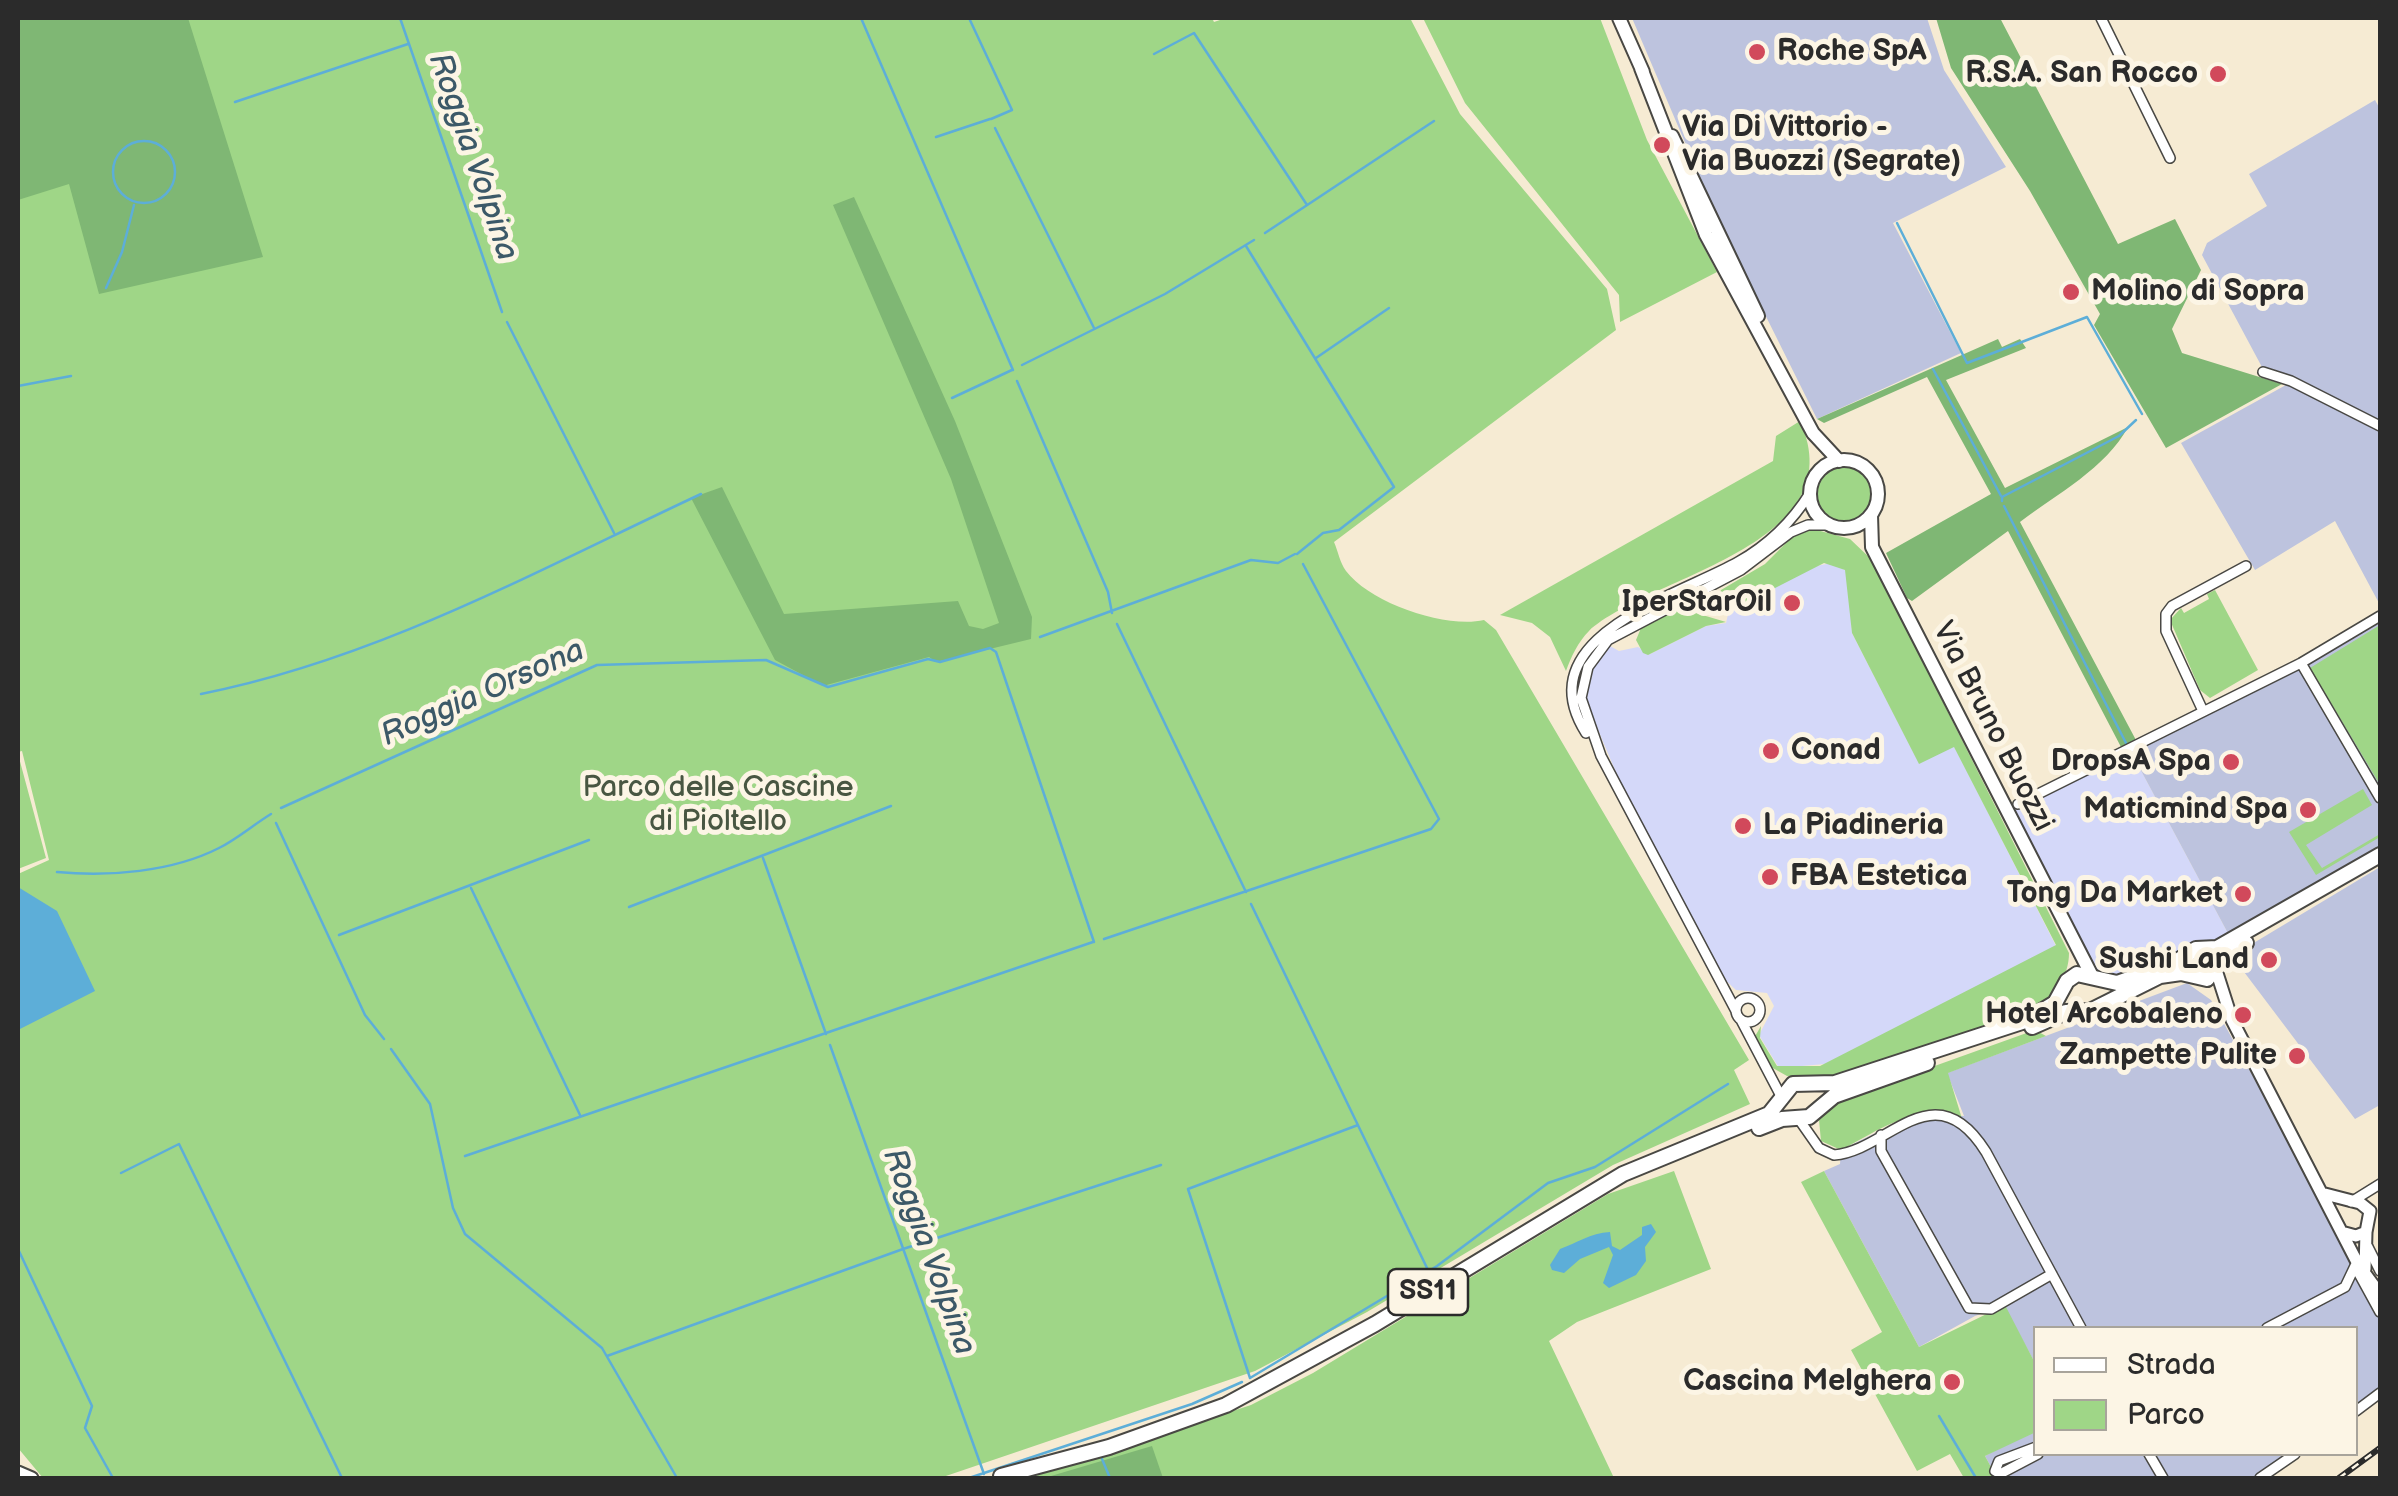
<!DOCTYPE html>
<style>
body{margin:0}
#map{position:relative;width:2398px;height:1496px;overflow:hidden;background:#f6ebd3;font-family:"Balsamiq Sans",sans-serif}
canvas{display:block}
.frame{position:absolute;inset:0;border:20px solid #2b2b2b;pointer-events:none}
.legend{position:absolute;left:2033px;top:1326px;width:325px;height:130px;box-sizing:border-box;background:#fcf5e5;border:2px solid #a8a49b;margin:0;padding:12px 18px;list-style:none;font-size:30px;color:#2b2b2b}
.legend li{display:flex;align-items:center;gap:20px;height:50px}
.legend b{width:50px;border:2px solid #a8a49b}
</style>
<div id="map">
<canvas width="2398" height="1496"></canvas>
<div class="frame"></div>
<ul class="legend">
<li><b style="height:12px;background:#fff"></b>Strada</li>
<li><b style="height:28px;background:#9fd687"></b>Parco</li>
</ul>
</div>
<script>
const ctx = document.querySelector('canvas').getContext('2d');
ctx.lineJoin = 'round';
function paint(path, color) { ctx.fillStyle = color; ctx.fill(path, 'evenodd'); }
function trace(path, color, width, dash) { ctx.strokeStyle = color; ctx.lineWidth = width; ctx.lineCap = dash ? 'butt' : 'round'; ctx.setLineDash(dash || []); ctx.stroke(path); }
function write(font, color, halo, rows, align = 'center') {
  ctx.font = font + ' "Balsamiq Sans",sans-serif'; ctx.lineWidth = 10; ctx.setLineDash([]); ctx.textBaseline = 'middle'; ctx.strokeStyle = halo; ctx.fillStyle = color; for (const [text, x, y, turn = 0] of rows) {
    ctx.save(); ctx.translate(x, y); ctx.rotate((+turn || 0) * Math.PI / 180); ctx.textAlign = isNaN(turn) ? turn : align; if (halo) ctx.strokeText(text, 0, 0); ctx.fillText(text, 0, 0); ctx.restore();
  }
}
const built = new Path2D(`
 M 1832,563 L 1845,570 L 1849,579 L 1852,633 L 1919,763 L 1954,746 L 2056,946 L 1825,1064 L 1779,1068 L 1759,1035 L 1774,1006 L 1767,993 L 1736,990 L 1724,979 L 1620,782 L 1585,699 L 1593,666 L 1610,646 L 1619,651 L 1638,647 L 1650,654 L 1706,626 L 1726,623 L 1729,610 L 1816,566 Z
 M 2130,750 L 2231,939 L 2124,977 L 2094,973 L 2009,812 Z`);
const industrial = new Path2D(`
 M 1632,18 L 1927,18 L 1944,70 L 2006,167 L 1893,223 L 1961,353 L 1817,419 L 1718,220 Z
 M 2375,100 L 2380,109 L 2380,605 L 2335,521 L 2255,570 L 2181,443 L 2295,380 L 2263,369 L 2202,255 L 2207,243 L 2267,206 L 2249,174 Z
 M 2380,617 L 2380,850 L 2231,939 L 2130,750 Z
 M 2380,867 L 2380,1105 L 2355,1119 L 2232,956 Z
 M 2187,983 L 2211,1000 L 2380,1307 L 2380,1398 L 2356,1415 L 2356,1328 L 2036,1328 L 2035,1363 L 2004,1306 L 1975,1316 L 1919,1347 L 1824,1171 L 1840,1164 L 1841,1150 L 1916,1113 L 1964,1116 L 1947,1073 Z
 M 2034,1430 L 2036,1454 L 2300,1454 L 2264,1478 L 1997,1478 L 1985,1456 Z`);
const green = new Path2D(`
 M 18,18 L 1212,18 L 1214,22 L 1226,18 L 1410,18 L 1460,114 L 1607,289 L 1616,330 L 1334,542 C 1338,551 1340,563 1346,571 C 1370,603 1446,629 1484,620 L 1496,630 L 1749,1060 L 1734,1070 L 1750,1104 L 1613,1165 L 1367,1312 L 1255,1371 L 940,1478 L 43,1478 L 18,1448 L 18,874 L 49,860 L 22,751 L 18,752 Z
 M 1423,18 L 1600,18 L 1647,140 L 1717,272 L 1620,322 L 1619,295 L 1465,103 Z
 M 1800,421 C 1856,546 1652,574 1589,631 C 1578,642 1571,657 1566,671 L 1550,637 L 1532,623 L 1500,615 L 1773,461 L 1776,436 Z
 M1814 495a30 30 0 1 1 60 0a30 30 0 1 1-60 0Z
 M 1813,529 L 1850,539 L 1871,559 L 2069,953 C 2069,976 2055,995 2038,1011 L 1831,1080 L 1787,1076 L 1771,1067 L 1754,1038 L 1761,1026 L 1760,1038 L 1777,1066 L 1820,1066 L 2056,945 L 1954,747 L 1919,764 L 1852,633 L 1845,570 L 1824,563 L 1734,609 L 1723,610 L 1715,604 L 1721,590 L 1765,564 L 1792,537 Z
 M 2215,590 L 2258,670 L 2210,698 L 2200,690 L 2170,620 L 2181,608 L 2184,613 L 2209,599 L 2207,594 Z
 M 1679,608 L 1726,622 L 1706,626 L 1648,655 L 1643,653 L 1636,640 L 1641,628 Z
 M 2380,625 L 2380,785 L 2310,668 Z
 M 18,754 L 46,858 L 18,869 Z
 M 2363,789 L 2372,805 L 2306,845 L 2322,868 L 2380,834 L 2380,837 L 2316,875 L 2289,832 Z
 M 2035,1030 L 2046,1036 L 1948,1073 L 1963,1122 C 1910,1105 1888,1125 1841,1150 L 1821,1141 L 1819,1120 L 1837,1101 Z
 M 1674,1171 L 1711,1269 L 1577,1322 L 1549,1341 L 1614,1478 L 1029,1478 L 1251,1405 L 1313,1373 L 1608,1194 Z
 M 1824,1171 L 1919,1347 L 2005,1305 L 2035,1363 L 2036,1432 L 1985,1456 L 1997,1478 L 1964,1478 L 1950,1454 L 1917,1471 L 1851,1350 L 1882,1332 L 1801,1182 Z`);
const forest = new Path2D(`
 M 18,18 L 188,18 L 263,257 L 99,294 L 69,184 L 18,200 Z
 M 1936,18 L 2000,18 L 2118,244 L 2175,219 L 2201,270 L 2172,329 L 2182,353 L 2282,384 L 2166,448 L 2094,325 L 2100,314 L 2030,191 L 1951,68 Z
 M 854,197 L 955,421 L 1032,617 L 1031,639 L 936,662 L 929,657 L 823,686 L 775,660 L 691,498 L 722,487 L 784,614 L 958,601 L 969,626 L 983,629 L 999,623 L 951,479 L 833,205 Z
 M 1998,339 L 2002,347 L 2020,339 L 2026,348 L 1946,380 L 2005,488 L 2128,427 C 2106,468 2057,494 2020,522 L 2137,742 L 2121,747 L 2008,531 L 1912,601 L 1907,598 L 1886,553 L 1991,494 L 1927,377 L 1824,423 L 1817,419 Z
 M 1152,1446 L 1163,1478 L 1042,1478 L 1051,1476 Z`);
const water = new Path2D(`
 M 18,887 L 57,911 L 95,991 L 18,1030 Z
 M 1651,1224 L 1656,1232 L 1645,1247 L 1646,1261 L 1636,1275 L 1609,1288 L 1603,1283 L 1613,1255 L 1609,1247 L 1580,1259 L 1564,1273 L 1552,1270 L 1550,1265 L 1560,1249 C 1577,1243 1590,1233 1610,1232 L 1612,1246 L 1620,1250 L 1642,1235 L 1642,1227 Z`);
const stream = new Path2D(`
 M 400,18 L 502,312
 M 861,18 L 1013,370
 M 969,18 L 1012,110 L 991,119
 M 1154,54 L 1194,33 L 1307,205
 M 235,102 L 408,44
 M 995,128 L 1094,328
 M 936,137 L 990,119
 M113 172a31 31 0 1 1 62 0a31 31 0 1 1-62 0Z
 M 1897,223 L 1967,363 L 2087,317 L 2142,414
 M 1265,233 L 1434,121
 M 1246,246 L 1394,487 L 1339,530 L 1323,533 L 1297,554
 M 106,288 L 122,252 L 134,205
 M 507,322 L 614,533
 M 1316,358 L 1389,308
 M 1022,365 L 1165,294 L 1254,240
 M 1933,369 L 2001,496
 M 1017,381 L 1108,592 L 1112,613
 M 18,386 L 71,376
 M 952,398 L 1012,370
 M 2002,501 L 2002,497 L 2119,436 L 2136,420
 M 2004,506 L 2126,743
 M 1117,624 L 1246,892
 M 1040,637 L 1251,560 L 1278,563 L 1295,554
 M 201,694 C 378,659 538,570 701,494
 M 281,808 L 597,665 L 766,660 L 828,687 L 928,659 L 940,662 L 990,648 L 996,652 L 1094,942
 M 276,823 L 365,1015 L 384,1039
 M 763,858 L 826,1034
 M 57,872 C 108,877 172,872 219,848 C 237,839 253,825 271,814
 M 471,888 L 580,1115
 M 1251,904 L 1428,1270
 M 629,907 L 891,806
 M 339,935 L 589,840
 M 1104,939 L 1431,829 L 1439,819 L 1303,564
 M 830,1045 L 984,1474
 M 391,1049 L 430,1104 L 453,1208 L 465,1234 L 602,1348 L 677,1478
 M 1358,1125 L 1188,1189 L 1250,1378 L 1437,1266 L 1548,1183 L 1595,1167 L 1728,1084
 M 465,1156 L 1093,942
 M 121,1173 L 179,1144 L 342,1478
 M 18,1249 L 92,1406 L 85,1428 L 113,1478
 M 607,1356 L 903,1249 L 1161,1165
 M 1939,1416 L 1976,1478
 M 1102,1459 L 1110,1478
 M 969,1478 L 1192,1404 L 1242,1382`);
const minor = new Path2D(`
 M 2101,18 L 2170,158
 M 2263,372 L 2291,381 L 2380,426
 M 2301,663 L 2380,798
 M 2203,711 L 2166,631 L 2166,614 L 2172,606 L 2246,566
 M 1586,733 C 1525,637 1678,596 1738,562 C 1768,545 1792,522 1810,493
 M 2018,804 L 2301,663 L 2380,616
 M1736 1010a12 12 0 1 1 24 0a12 12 0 1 1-24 0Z
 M 1736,1011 L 1601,756 L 1581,698 L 1588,667 L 1608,640 L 1741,570 L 1791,532 L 1808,525 L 1829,525
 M 1741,1020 L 1783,1100
 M 1798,1118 L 1819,1148 L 1834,1155 C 1888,1151 1934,1069 1986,1152 L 2081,1328
 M 1881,1135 L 1881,1151 L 1969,1308 L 1991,1309 L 2052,1274
 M 2351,1202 L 2380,1184
 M 2368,1247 L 2380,1271
 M 2357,1270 L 2380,1312
 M 2267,1328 L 2345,1287 L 2355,1266
 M 2356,1411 L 2380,1393
 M 2036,1447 L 1999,1461 L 1995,1471 L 2000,1474 L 2038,1454
 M 2149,1454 L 2163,1478
 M 2260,1478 L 2295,1454`);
const tertiary = new Path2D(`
 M 2216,970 L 2232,1020 L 2358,1264 L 2380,1294
 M 2325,1194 L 2360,1203 L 2370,1211 L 2366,1232 L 2356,1236 L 2345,1233
 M 2365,1269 L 2366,1232
 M 18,1472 L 32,1478`);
const secondary = new Path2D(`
 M 1619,18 L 1643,72
 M 1641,68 L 1706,235 L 1813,433 L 1839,461
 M 1672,136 L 1758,316
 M1810 494a34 34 0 1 1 68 0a34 34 0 1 1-68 0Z
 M 1871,515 L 1872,547 L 2092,976`);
const primary = new Path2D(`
 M 2032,1027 L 2066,1012 L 2090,1011 L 2160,976 L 2181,973 L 2207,979 L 2222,959 L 2246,943
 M 1759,1128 L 1782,1119 L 1809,1117 L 1834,1096 L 1927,1063
 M 1001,1476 L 1109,1447 L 1226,1405 L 1375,1324 L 1623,1174 L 1769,1114 L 1793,1084 L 1835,1083 L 2025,1021 L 2055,1003 L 2067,981 L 2077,974 L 2117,983 L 2174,963 L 2196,949 L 2217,948 L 2380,855`);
const rail = new Path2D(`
 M 2339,1478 L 2380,1448`);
const markers = [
 [1757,52,10,"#d1495b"],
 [2218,74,10,"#d1495b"],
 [1662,145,10,"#d1495b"],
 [2071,292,10,"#d1495b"],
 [1792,603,10,"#d1495b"],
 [1771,751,10,"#d1495b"],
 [2231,762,10,"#d1495b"],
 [2308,810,10,"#d1495b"],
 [1743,826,10,"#d1495b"],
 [1770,877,10,"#d1495b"],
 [2243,894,10,"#d1495b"],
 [2269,960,10,"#d1495b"],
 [2243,1015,10,"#d1495b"],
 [2297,1056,10,"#d1495b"],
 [1952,1382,10,"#d1495b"]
];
const shields = [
 [1428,1292,80]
];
const shieldNames = [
 ["SS11",1428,1292]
];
const poiNames = [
 ["Roche SpA",1777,52,"left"],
 ["R.S.A. San Rocco",2198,74],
 ["Via Di Vittorio -",1682,128,"left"],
 ["Via Buozzi (Segrate)",1682,162,"left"],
 ["Molino di Sopra",2091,292,"left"],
 ["IperStarOil",1772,603],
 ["Conad",1791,751,"left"],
 ["DropsA Spa",2211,762],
 ["Maticmind Spa",2288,810],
 ["La Piadineria",1763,826,"left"],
 ["FBA Estetica",1790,877,"left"],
 ["Tong Da Market",2223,894],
 ["Sushi Land",2249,960],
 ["Hotel Arcobaleno",2223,1015],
 ["Zampette Pulite",2277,1056],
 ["Cascina Melghera",1932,1382]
];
const streetNames = [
 ["Via Bruno Buozzi",1992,727,63]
];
const parkNames = [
 ["Parco delle Cascine",718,788],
 ["di Pioltello",718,822]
];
const waterNames = [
 ["Roggia Volpina",472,157,71],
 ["Roggia Orsona",483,694,-24],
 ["Roggia Volpina",928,1252,70]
];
paint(built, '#d4d8f9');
paint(industrial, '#bdc3de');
paint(green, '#9fd687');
paint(forest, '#7fb774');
paint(water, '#5daed8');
trace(stream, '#5daed8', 2.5);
trace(minor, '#494844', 12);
trace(tertiary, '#494844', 15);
trace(secondary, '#494844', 16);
trace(primary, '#494844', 18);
trace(minor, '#fff', 9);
trace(tertiary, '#fff', 11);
trace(secondary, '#fff', 12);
trace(primary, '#fff', 14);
trace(rail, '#2b2b2b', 6);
trace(rail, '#fcf5e5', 2.5, [8]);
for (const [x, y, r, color] of markers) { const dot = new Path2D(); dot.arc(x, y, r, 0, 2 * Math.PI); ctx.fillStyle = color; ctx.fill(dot); trace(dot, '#fcf5e5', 4); }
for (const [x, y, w] of shields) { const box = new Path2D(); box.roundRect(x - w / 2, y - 23, w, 46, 8); ctx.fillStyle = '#fcf5e5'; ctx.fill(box); trace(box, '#2b2b2b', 2.5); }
write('bold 28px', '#2b2b2b', null, shieldNames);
write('bold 30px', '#2b2b2b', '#fcf5e5', poiNames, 'right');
write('30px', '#2b2b2b', '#fcf5e5', streetNames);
write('30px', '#485642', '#fcf5e5', parkNames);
write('italic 32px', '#3c5968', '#fcf5e5', waterNames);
</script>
